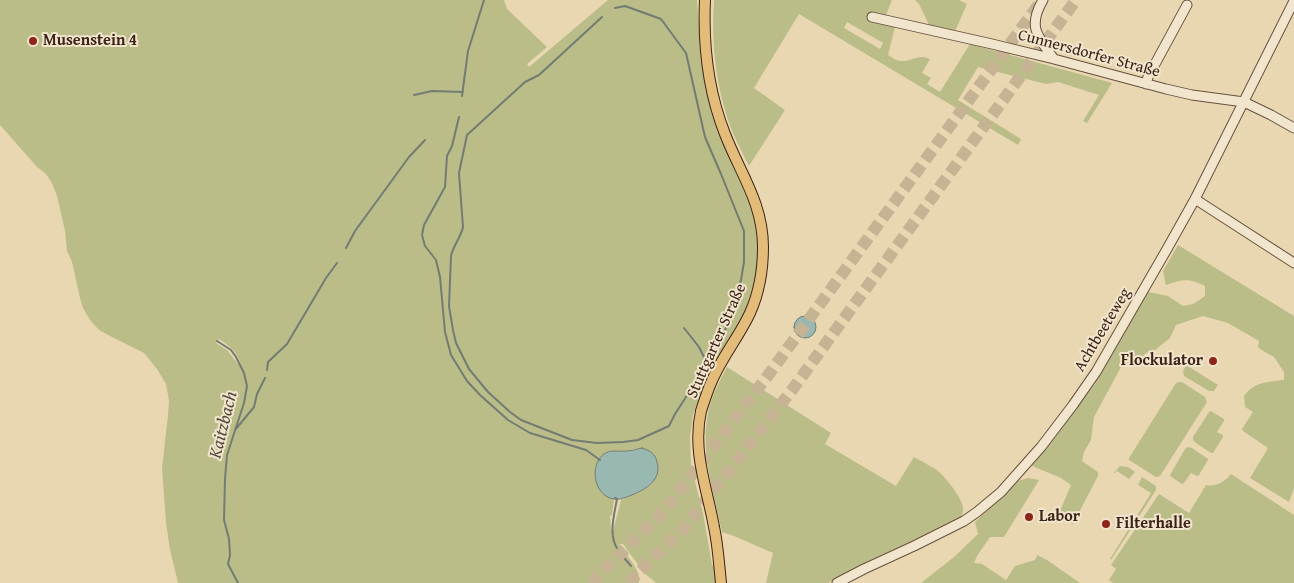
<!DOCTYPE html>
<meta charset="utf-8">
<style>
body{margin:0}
canvas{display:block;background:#e9d7b2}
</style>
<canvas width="1294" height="583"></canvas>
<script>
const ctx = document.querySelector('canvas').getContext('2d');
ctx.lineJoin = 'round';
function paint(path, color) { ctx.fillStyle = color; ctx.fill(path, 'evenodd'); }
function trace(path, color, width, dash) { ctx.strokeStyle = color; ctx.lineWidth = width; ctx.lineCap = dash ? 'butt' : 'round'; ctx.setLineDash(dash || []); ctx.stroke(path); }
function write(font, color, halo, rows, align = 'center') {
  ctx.font = font + ' "Gentium Book Plus",serif'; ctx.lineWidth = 4; ctx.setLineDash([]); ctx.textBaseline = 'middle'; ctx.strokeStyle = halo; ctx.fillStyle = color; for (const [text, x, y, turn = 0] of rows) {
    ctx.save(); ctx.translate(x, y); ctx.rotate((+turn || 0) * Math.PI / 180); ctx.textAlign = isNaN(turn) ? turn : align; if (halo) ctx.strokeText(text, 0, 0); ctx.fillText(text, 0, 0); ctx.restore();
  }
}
const green = new Path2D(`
 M 0,0 L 504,0 L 507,9 L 547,47 L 527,64 L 529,67 L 608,0 L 697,0 L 702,66 L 712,113 L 718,132 L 752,207 L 756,229 L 758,248 L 757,268 L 753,287 L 745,311 L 713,366 L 693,414 L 690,437 L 691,466 L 703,513 L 712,565 L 716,564 L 717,583 L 656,583 L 644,573 L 623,544 L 620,544 C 625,556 642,569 639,583 L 178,583 L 170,550 L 166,523 L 162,468 L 168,415 L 169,401 L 166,384 L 157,369 L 144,353 L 110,336 L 99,330 L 90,320 L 83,308 L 80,298 L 72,262 L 67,251 L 65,231 L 57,196 L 52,183 L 46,174 L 37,167 L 0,125 ZM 219,339 C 230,346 237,352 241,365 L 239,365 L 227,350 L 216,343 ZM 635,449 L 658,470 C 652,489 638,492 621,500 L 613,531 L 611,529 L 610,516 L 612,515 L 614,499 C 609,498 606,496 603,493 C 597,487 593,473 596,466 C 599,459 605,455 610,451 L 629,451 Z
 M 714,0 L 892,0 L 884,20 L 896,23 L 888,55 C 892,57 896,61 900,61 C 912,62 918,53 930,59 L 922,73 L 931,78 L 927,84 L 940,92 L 970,44 L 1112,83 L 1087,123 L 1083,121 L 1099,95 L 1058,82 L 1046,84 L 978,67 L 958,100 L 1021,139 L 1018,145 L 799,14 L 754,88 L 785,110 L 749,166 C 743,154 737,143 732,131 C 716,89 711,45 714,0 ZM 847,22 L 883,43 L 880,49 L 844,28 Z
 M 915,0 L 959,0 L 967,4 L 953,36 L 932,31 L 919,4 Z
 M 1178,245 L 1294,316 L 1294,488 L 1289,502 L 1250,478 L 1268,448 L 1243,431 L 1242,429 L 1253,412 L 1245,407 L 1244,396 C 1254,382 1267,382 1284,380 L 1284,372 L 1274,357 L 1263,351 L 1258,347 L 1259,341 L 1228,323 L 1203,316 L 1176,325 L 1170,338 L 1154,351 L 1146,353 L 1136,364 L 1122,365 L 1094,417 L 1091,440 L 1084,452 L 1082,461 L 1098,472 L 1098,476 L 1073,524 L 1067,520 L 1069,517 L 1060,511 L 1071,485 L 1061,478 L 1032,466 L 1095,384 L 1148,292 L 1168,296 L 1183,306 L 1193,304 L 1205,296 L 1205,286 C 1189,278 1183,279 1166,285 L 1163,271 Z
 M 1186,365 L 1218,385 L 1214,391 L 1209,391 L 1184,376 L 1183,371 Z
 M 727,367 L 831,433 L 825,444 L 896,486 L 914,457 C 922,462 932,466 939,472 C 946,478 966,502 963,512 C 961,519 955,521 949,525 L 844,574 L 828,583 L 766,583 L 773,553 L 734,536 L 722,532 C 714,494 700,453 708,413 C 711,397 719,382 727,367 Z
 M 1179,382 L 1182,382 L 1205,397 L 1207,402 L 1160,476 L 1156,477 L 1129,460 L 1129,458 L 1176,383 Z
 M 1211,411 L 1224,419 L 1224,421 L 1217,432 L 1223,435 L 1223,437 L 1213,453 L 1211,453 L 1196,443 L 1193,440 L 1193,437 L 1209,412 Z
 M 1188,447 L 1192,448 L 1208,459 L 1208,460 L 1199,475 L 1197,476 L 1191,473 L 1184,483 L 1182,484 L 1170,476 L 1170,475 L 1185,449 Z
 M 1120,466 L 1128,467 L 1135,472 L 1129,479 L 1117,471 L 1115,473 L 1114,473 Z
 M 1231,474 L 1294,515 L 1294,583 L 1113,583 L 1109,580 L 1116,569 L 1111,565 L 1159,494 L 1189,513 L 1206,485 C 1217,487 1224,482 1231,474 Z
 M 1142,477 L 1156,486 L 1156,490 L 1111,560 L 1110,559 L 1151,493 L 1138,485 Z
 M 1028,478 L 1039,480 L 1004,537 L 990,537 L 977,556 L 974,563 L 982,564 L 1006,580 L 1015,566 L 1035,560 L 1037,555 L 1047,560 L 1080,583 L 921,583 L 954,557 L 978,534 L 975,522 L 1018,481 Z`);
const water = new Path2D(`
 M794 327a11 11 0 1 1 22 0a11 11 0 1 1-22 0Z
 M 642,448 C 650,451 655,453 657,462 C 662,480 646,489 632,495 C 624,498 618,501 610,498 C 593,492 590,464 604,454 C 611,449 619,452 627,451 C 632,451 637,449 642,448 Z`);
const stream = new Path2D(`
 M 602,17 L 539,75 L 525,82 L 467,135 L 459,173 L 463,227 C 461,237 453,246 451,256 L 449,306 L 453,330 L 456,343 L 469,369 L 488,392 L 510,412 L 521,420 L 572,440 L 597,443 L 623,442 L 638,440 L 669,426 L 675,414 L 721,343 L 723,337 L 741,280 L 744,262 L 744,231 L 721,174 L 705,137 L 686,53 L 661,19 L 625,6 L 615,8
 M 414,95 L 432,91 L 463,92
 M 462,96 L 468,51 L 484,0
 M 459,117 L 452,146 L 447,156 L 445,187 L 424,225 L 422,235 L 425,246 L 436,260 L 440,277 L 445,332 L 451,355 L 467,381 L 480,395 L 508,420 L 530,433 L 586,450 L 600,460
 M 346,248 L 355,231 L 409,157 L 425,140
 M 684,328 L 699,347 L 707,363
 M 217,341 L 231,350 L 236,357 L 244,373 L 247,386 L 244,403 L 227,455 L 225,479 L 224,520 L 229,539 L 230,555 L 228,564 L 238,583
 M 267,370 L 268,362 L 287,344 L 326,278 L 337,263
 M 235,430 L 254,407 L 257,394 L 265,378
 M 615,498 L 617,499 C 614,516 608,535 618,550 C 622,556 627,561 631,566`);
const highwayTunnel = new Path2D(`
 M 591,583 L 664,511 L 769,374 L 1042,0
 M 628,583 L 684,528 L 792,390 L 1076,0`);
const minor = new Path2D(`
 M 1043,0 C 1027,27 1038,37 1054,59
 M 872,17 L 992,44 L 1054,59 L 1166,89 L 1192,95 L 1244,102 L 1271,115 L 1294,128
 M 1146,84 L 1148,77 L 1187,5
 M 1195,199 L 1294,263
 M 837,583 L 864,569 L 914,546 L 964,521 L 977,512 L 1001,492 L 1041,447 L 1073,405 L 1096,372 L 1167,249 L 1195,199 L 1294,1`);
const major = new Path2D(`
 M 705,0 C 703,45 708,91 725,134 C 740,173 763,203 763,247 C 763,269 759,293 750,313 C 739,337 721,358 711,383 C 707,392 704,402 701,411 C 692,451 707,488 714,527 C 718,545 719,564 721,583`);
const markers = [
 [33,41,5,"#8f2418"],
 [1213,361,5,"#8f2418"],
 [1029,517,5,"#8f2418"],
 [1106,524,5,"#8f2418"]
];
const poiNames = [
 ["Musenstein 4",43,41],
 ["Flockulator",1203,361,"right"],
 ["Labor",1039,517],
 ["Filterhalle",1116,524]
];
const streetNames = [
 ["Cunnersdorfer Straße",1089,54,15],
 ["Achtbeeteweg",1103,330,-59],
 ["Stuttgarter Straße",717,341,-66]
];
const waterNames = [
 ["Kaitzbach",224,425,-76]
];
paint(green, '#bbbd89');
paint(water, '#98b8b1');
trace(water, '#737c73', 1);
trace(stream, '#737c73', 2);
trace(highwayTunnel, '#c6b393', 12, [12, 6]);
trace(minor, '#67503e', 11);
trace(major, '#3c2317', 12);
trace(minor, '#f1e5cd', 9);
trace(major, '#e4bc79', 10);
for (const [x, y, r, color] of markers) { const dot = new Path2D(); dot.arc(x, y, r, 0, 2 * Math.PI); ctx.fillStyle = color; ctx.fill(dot); trace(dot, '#f1e5cd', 2); }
write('bold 16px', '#3c2317', '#f1e5cd', poiNames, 'left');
write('16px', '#3c2317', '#f1e5cd', streetNames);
write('italic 18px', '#53483e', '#f1e5cd', waterNames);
</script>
